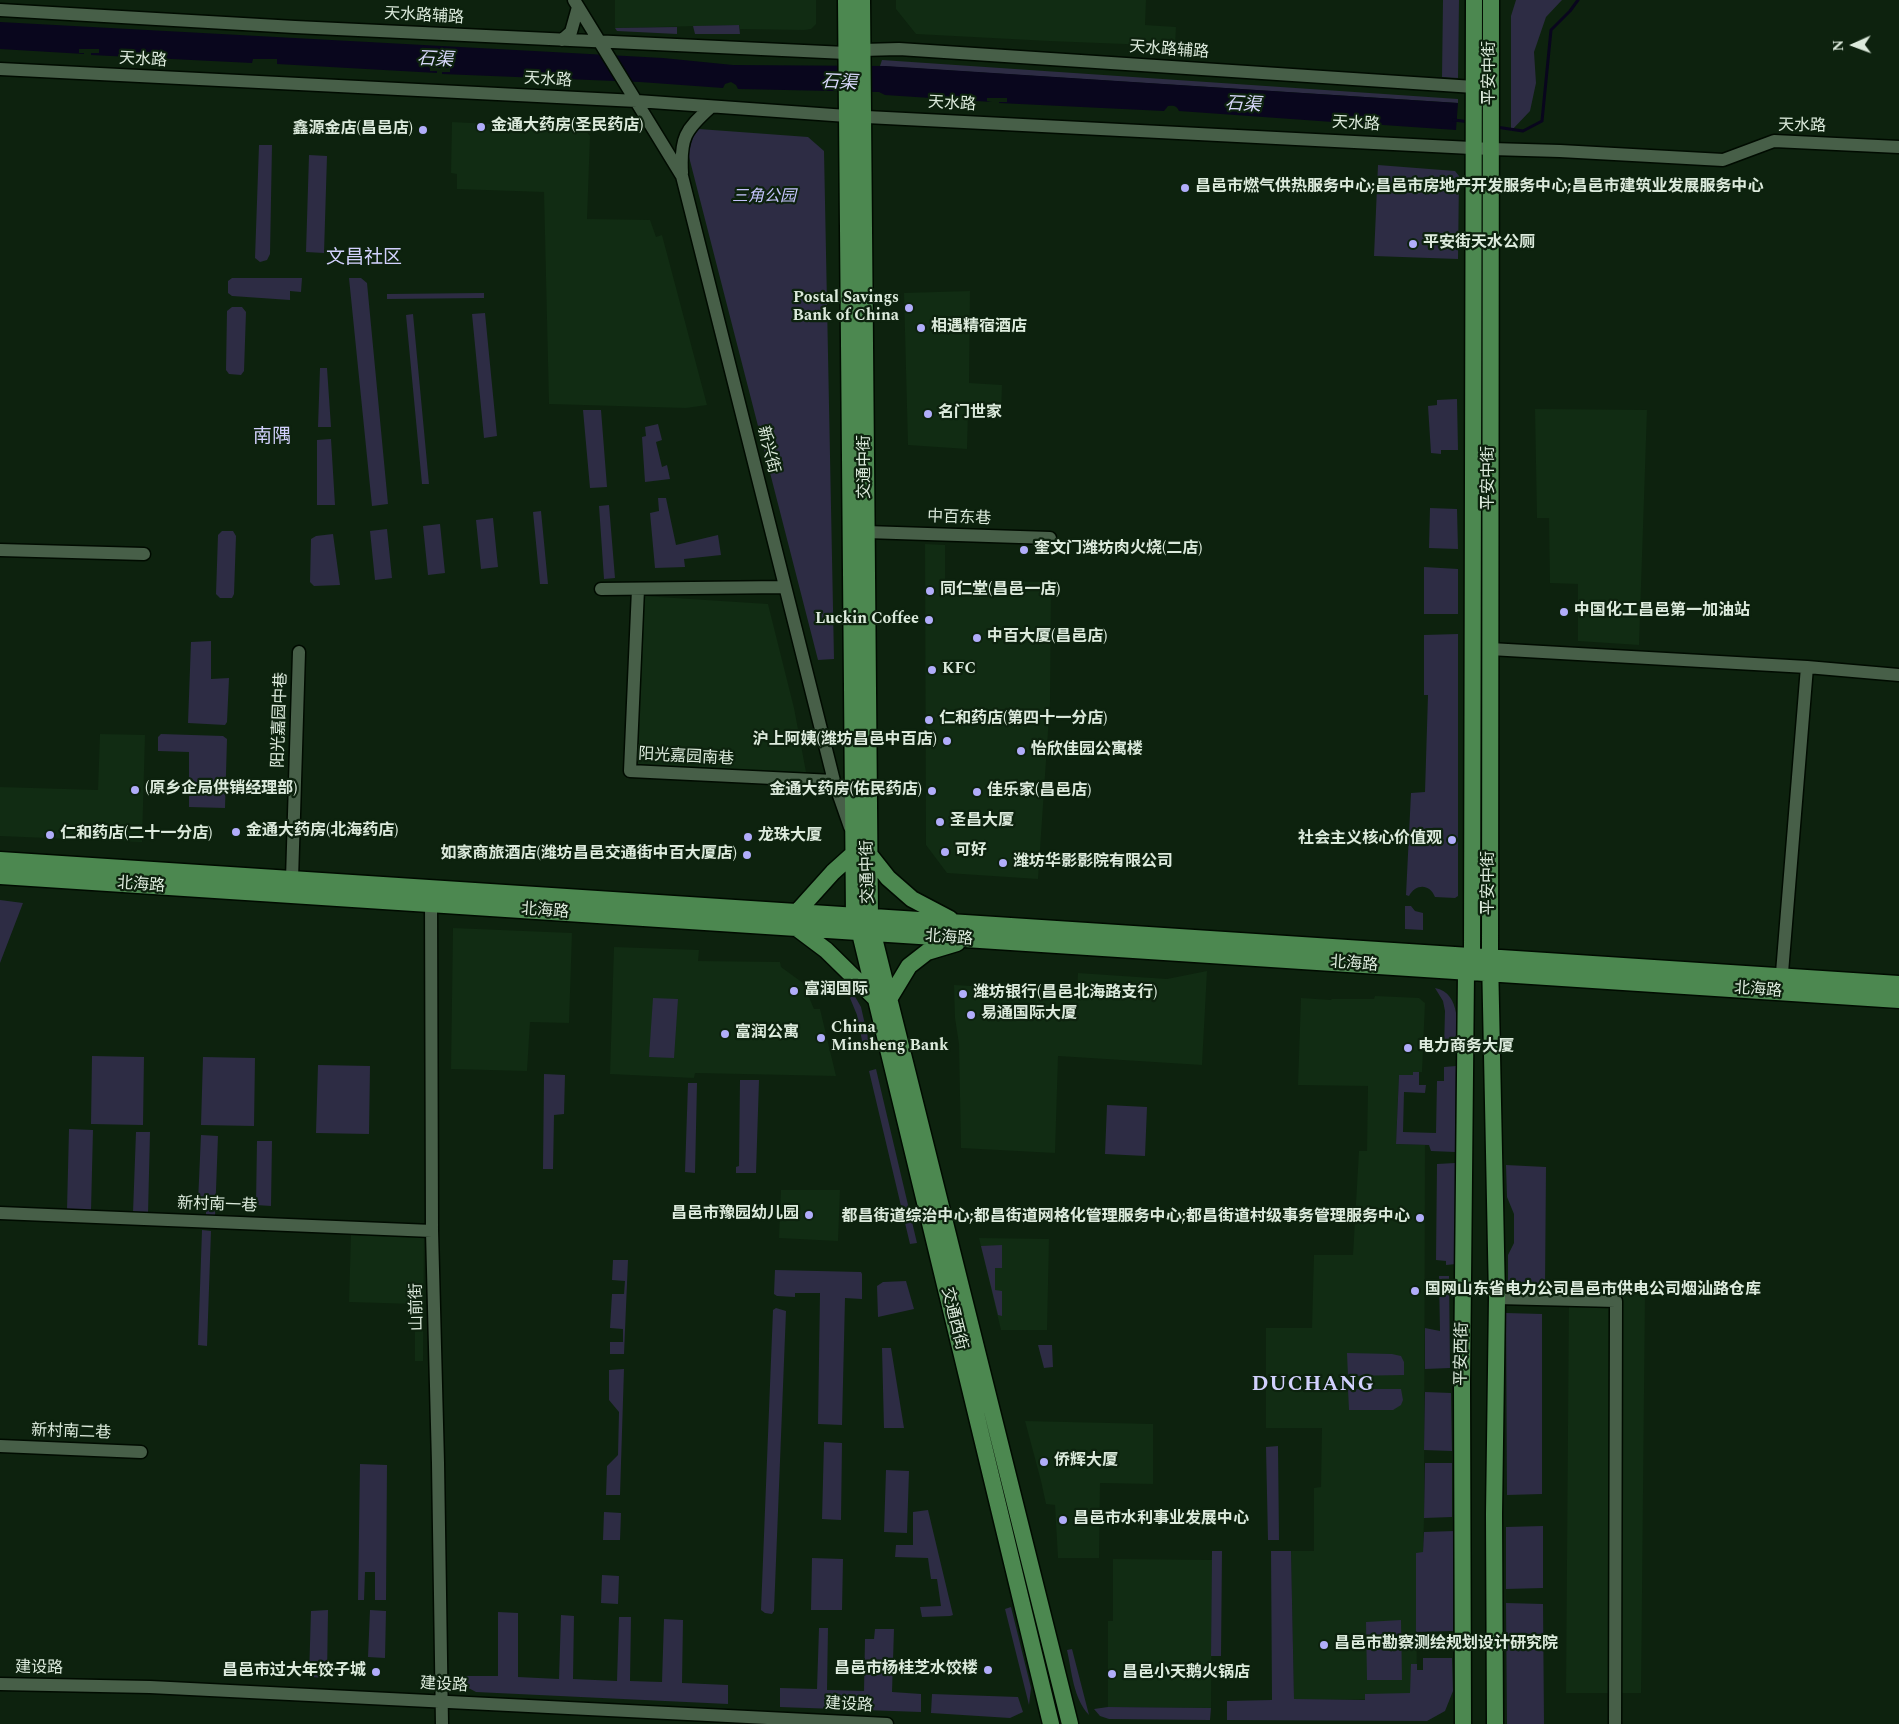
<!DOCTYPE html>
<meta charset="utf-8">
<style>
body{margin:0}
#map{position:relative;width:1899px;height:1724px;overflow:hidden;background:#0d220e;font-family:Spectral,serif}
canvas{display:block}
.north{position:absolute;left:1829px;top:20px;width:50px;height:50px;-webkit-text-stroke:4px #0d220e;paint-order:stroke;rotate:268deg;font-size:14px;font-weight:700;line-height:20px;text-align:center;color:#dceadc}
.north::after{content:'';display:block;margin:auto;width:18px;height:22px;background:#dceadc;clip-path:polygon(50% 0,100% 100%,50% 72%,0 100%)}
</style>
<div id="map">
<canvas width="1899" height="1724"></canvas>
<div class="north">N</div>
</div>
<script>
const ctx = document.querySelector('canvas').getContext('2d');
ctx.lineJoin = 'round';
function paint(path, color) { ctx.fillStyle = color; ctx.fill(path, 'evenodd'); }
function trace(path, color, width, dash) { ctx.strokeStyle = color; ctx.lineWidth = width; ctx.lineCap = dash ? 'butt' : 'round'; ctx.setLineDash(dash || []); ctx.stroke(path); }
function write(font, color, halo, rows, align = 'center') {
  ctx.font = font + ' Spectral,"Noto Sans SC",serif'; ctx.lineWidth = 4.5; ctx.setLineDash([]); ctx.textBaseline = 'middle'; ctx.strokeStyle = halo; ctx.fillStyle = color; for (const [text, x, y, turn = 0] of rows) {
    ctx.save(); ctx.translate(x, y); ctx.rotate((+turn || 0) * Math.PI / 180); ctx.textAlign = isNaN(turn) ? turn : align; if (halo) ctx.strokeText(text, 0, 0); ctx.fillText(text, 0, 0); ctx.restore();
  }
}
const built = new Path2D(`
 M 615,0 L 816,0 L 816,24 L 811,29 L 804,30 L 740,29 L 739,25 L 615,28 Z
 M 896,0 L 1146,0 L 1145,25 L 1176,27 L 1175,46 L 1049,41 L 916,34 L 896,9 Z
 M 452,122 L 584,129 L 590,136 L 587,219 L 650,220 L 656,237 L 662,235 L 707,405 L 686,408 L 549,404 L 544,192 L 457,189 L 457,174 L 451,173 Z
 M 970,291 L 969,383 L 1002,385 L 1001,414 L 968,412 L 967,449 L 908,445 L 904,293 Z
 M 1535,409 L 1647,410 L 1639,645 L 1578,641 L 1578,584 L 1550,583 L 1549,518 L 1537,518 Z
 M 925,544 L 945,545 L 945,580 L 1051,582 L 1050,702 L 1038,879 L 947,873 L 926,845 Z
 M 644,596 L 768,604 L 794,708 L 806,772 L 807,785 L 636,777 Z
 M 100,734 L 145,735 L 142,842 L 0,836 L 0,787 L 98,790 Z
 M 453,928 L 572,933 L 569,1023 L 530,1022 L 527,1071 L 451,1069 Z
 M 614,947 L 699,950 L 698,961 L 780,962 L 781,967 L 803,983 L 814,1009 L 820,1009 L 836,1076 L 695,1073 L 694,1078 L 610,1074 Z
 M 1207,971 L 1202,1065 L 1058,1056 L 1055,1153 L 961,1148 L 959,1044 L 955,1018 L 954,985 L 1072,992 L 1077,991 L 1078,973 L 1167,979 Z
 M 1375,996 L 1419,998 L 1425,1003 L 1422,1072 L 1414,1072 L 1413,1075 L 1399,1075 L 1396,1144 L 1425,1145 L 1424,1518 L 1423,1553 L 1416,1553 L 1417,1699 L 1294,1700 L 1291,1551 L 1314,1551 L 1314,1488 L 1321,1487 L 1322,1428 L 1266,1428 L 1266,1328 L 1312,1328 L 1314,1255 L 1353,1255 L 1359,1151 L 1367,1151 L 1368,1086 L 1298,1085 L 1301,998 L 1331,1000 L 1332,999 L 1374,999 Z
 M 781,1190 L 840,1190 L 838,1241 L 779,1238 Z
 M 351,1234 L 424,1236 L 423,1361 L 415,1361 L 415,1304 L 349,1302 Z
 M 979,1238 L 1049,1239 L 1047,1330 L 1001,1330 Z
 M 1569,1292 L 1645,1293 L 1641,1693 L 1566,1693 Z
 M 1025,1421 L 1153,1424 L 1153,1484 L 1100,1483 L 1099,1558 L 1058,1558 L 1055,1505 L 1046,1504 L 1041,1481 Z
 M 1113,1559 L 1212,1560 L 1211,1708 L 1108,1707 L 1108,1621 L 1113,1621 Z`);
const green = new Path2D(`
 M 1443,0 L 1459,0 L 1458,78 L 1442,77 Z
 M 1516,0 L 1562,0 L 1546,17 L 1534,52 L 1536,83 L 1530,111 L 1511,131 L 1511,16 Z
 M 739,25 L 740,34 L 695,34 L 693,26 Z
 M 677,27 L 677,34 L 617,31 L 615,28 Z
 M 882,60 L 1458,99 L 1458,103 L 880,66 Z
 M 699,129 L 808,137 L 824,151 L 834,659 L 818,660 L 688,153 L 693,137 Z
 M 259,145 L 272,145 L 270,254 L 267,260 L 260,262 L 255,258 Z
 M 309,155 L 327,156 L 324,253 L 306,252 Z
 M 1378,165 L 1455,171 L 1459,176 L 1458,259 L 1374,256 Z
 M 232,278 L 302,278 L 301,292 L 290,291 L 290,300 L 232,296 L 228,293 L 228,281 Z
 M 349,278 L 361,278 L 367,283 L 388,504 L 372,506 Z
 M 484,293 L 484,298 L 387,299 L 387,294 Z
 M 232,307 L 242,307 L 246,312 L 244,371 L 241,375 L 229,374 L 226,370 L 227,311 Z
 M 485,313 L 497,436 L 484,438 L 472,314 Z
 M 413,314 L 429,484 L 422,484 L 406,315 Z
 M 320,368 L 327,368 L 331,427 L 318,427 Z
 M 1457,399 L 1458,450 L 1441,450 L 1441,454 L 1431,453 L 1428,406 L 1437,405 L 1437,400 Z
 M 583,410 L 601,410 L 607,487 L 590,488 Z
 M 658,424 L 662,440 L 656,442 L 662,467 L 667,465 L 670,479 L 645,482 L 642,437 L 646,436 L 645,427 Z
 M 331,439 L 335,505 L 317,505 L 317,440 Z
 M 658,498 L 666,498 L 676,545 L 718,535 L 721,555 L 684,559 L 685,567 L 655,568 L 650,513 L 659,511 Z
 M 609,505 L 615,578 L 604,579 L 599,506 Z
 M 1430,508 L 1457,509 L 1458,549 L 1429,548 Z
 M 541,511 L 548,584 L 540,584 L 533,512 Z
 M 493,518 L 498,567 L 481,569 L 476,520 Z
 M 440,524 L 445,573 L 428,575 L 423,526 Z
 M 387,529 L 392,578 L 375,580 L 370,531 Z
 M 222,531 L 233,531 L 236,536 L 234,594 L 232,598 L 220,598 L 216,594 L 218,535 Z
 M 333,534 L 340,585 L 314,586 L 310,582 L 311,539 L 316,536 Z
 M 1424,567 L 1458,569 L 1458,614 L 1424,614 Z
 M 1458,634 L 1458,896 L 1455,898 L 1435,897 C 1430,884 1416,883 1409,896 L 1406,895 L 1411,793 L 1425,792 L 1428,695 L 1424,695 L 1424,635 Z
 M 211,641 L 211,679 L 229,678 L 227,722 L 225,725 L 188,723 L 191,642 Z
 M 161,734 L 223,736 L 227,739 L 225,808 L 189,807 L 189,752 L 158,751 L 158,737 Z
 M 0,900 L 23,903 L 0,963 Z
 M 1405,906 L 1411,906 L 1415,911 L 1423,913 L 1423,930 L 1405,929 Z
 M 1435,988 C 1462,993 1457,1030 1457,1049 L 1444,1049 L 1445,1011 L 1443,1001 Z
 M 853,993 L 861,1007 L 871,1051 L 864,1051 L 857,1015 L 850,998 Z
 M 653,998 L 678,999 L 674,1058 L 649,1057 Z
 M 92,1056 L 144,1057 L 143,1125 L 91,1124 Z
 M 203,1057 L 255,1058 L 254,1126 L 201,1125 Z
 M 318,1065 L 370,1066 L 369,1134 L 316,1133 Z
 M 1456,1066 L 1455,1152 L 1431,1151 L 1429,1145 L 1396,1144 L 1399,1075 L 1413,1075 L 1413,1072 L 1419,1072 L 1419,1085 L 1426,1085 L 1425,1093 L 1404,1092 L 1403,1132 L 1436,1133 L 1437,1081 L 1444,1081 L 1444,1067 Z
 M 876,1069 L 917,1243 L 910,1244 L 869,1071 Z
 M 544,1074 L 565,1075 L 564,1114 L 554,1115 L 553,1169 L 543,1169 Z
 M 740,1080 L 759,1080 L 756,1173 L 736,1173 L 736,1167 L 739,1166 Z
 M 688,1083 L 697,1083 L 695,1173 L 685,1172 Z
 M 1107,1105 L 1147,1107 L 1145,1156 L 1105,1154 Z
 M 69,1129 L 93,1130 L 91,1211 L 67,1210 Z
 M 136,1132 L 150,1132 L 148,1214 L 133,1213 Z
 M 201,1135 L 218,1136 L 215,1217 L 206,1216 L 206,1203 L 198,1202 Z
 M 257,1141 L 272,1141 L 271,1206 L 256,1205 Z
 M 1455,1163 L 1456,1264 L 1446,1265 L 1446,1261 L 1436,1260 L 1437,1164 Z
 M 1506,1165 L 1546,1167 L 1545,1287 L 1508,1286 L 1508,1255 L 1514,1243 L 1514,1214 L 1507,1197 Z
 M 202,1230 L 211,1231 L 207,1346 L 198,1345 Z
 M 1002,1245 L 1002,1268 L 995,1268 L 995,1290 L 1002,1291 L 1002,1316 L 998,1315 L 981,1246 Z
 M 613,1260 L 628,1260 L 624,1354 L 610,1354 L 610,1342 L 623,1342 L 623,1329 L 610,1328 L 612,1294 L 624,1294 L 625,1281 L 612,1280 Z
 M 775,1270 L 861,1272 L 862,1274 L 862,1299 L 845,1298 L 842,1425 L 818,1424 L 820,1293 L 795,1293 L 795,1297 L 777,1296 L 774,1294 Z
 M 1439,1276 L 1449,1276 L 1450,1368 L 1425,1369 L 1425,1328 L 1440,1331 Z
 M 906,1281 L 914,1309 L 878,1317 L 877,1286 L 883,1282 Z
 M 776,1308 L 786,1311 L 774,1611 L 772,1614 L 765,1613 L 761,1610 L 773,1310 Z
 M 1506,1313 L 1542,1314 L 1542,1494 L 1507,1495 Z
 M 1038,1345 L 1052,1345 L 1053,1367 L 1044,1368 Z
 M 882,1348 L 891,1348 L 904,1428 L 884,1428 Z
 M 1347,1353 L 1392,1354 L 1401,1356 L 1404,1362 L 1404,1375 L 1348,1376 Z
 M 624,1369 L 620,1495 L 606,1495 L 607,1466 L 618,1455 L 619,1412 L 609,1400 L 609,1370 Z
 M 1348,1389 L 1401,1389 L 1403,1400 L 1401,1405 L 1393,1410 L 1349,1410 Z
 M 1425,1392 L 1451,1393 L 1452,1451 L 1424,1450 Z
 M 824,1442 L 842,1443 L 841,1520 L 822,1519 Z
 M 1278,1446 L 1279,1540 L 1268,1540 L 1266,1447 Z
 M 1425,1463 L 1452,1463 L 1452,1517 L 1424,1518 Z
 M 360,1464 L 387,1465 L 386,1600 L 375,1600 L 375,1572 L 365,1572 L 364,1600 L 358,1600 Z
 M 886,1470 L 909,1471 L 907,1533 L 884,1532 Z
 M 928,1510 L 953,1615 L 950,1616 L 922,1617 L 920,1607 L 941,1606 L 937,1579 L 931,1579 L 928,1558 L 895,1557 L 896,1545 L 913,1545 L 913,1512 Z
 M 604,1512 L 621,1513 L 620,1540 L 603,1540 Z
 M 1543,1526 L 1543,1588 L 1506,1589 L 1506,1527 Z
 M 1454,1531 L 1453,1631 L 1416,1632 L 1416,1553 L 1423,1552 L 1424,1532 Z
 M 1212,1551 L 1222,1551 L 1221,1656 L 1211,1656 Z
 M 1271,1551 L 1291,1551 L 1294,1699 L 1365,1700 L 1365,1694 L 1410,1693 L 1411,1664 L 1417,1664 L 1417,1670 L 1423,1670 L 1423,1658 L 1452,1658 L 1453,1691 L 1445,1711 L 1427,1721 L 1227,1720 L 1227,1701 L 1272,1700 Z
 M 812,1558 L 843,1559 L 842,1610 L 811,1610 Z
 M 602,1575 L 619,1576 L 618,1604 L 601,1603 Z
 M 1506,1603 L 1543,1604 L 1544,1724 L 1507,1724 Z
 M 1011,1607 L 1031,1688 L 1029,1705 L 1005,1609 Z
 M 328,1610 L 327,1678 L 309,1677 L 311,1611 Z
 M 370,1610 L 386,1611 L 385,1658 L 368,1657 Z
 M 498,1612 L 518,1613 L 518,1677 L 559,1679 L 561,1615 L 574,1616 L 573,1679 L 617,1681 L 619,1617 L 631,1617 L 630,1681 L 662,1682 L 664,1619 L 683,1620 L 682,1683 L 728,1685 L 728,1704 L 476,1692 L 461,1684 L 461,1676 L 498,1676 Z
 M 1401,1620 L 1402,1680 L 1367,1680 L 1366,1622 Z
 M 819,1628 L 828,1628 L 827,1690 L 864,1691 L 865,1639 L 874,1639 L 875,1629 L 894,1629 L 892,1692 L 921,1694 L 921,1712 L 780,1707 L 780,1688 L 817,1689 Z
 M 1072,1649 L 1089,1715 C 1073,1698 1072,1672 1067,1650 Z
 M 932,1694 L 1018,1697 L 1023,1712 L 1010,1718 L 931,1713 Z
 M 1108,1707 L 1211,1708 L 1210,1720 L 1109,1719 L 1100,1716 L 1094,1709 Z`);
const water = new Path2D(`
 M 0,22 L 663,58 L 733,65 L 885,66 L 1458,103 L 1456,130 L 1354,123 L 1354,118 L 1333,118 L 1333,122 L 1179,111 C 1177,106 1174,105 1168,106 L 1164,111 L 999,103 L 999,102 L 1007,102 L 1007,98 L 987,98 L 987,101 L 992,102 L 885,95 L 879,92 L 738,89 L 736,85 L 731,82 L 725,84 L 723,88 L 640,82 L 442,74 L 442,72 L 450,72 L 450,68 L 430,68 L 430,71 L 437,71 L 437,73 L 277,64 L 277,59 L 253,59 L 252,63 L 91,55 L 91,53 L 99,53 L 99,49 L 79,49 L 79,53 L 84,53 L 84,54 L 0,49 Z`);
const stream = new Path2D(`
 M 1454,120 L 1470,122
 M 1496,127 L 1523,131 L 1542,121 L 1551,30 L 1570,11 L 1578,0`);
const minor = new Path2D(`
 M 574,0 L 682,176 L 834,781 L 850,827
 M 0,10 L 295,27 L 846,53
 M 562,40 L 571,32 L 578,7
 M 862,50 L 899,49 L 1474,87
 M 0,69 L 637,101 L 847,116 L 1491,149 L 1560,151 L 1723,160 L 1774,141 L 1899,147
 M 682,173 C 680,138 685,130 711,107
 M 866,532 L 1050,538
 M 0,550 L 144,554
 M 601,589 L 785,587
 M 638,589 L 630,771 L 834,781
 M 1490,649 L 1807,667 L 1899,675
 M 292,879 L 299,652
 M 431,896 L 432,1231 L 438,1463 L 442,1724
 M 1781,985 L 1807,667
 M 0,1213 L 432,1231
 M 1497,1298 L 1616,1301 L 1615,1724
 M 0,1446 L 141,1452
 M 0,1684 L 150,1687 L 887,1724`);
const major = new Path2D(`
 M 846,0 L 854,916 L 860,933 L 1051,1724
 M 862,0 L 870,917 L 873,934 L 1070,1724
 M 1491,0 L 1490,957 L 1497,1298 L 1494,1514 L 1495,1724
 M 869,854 L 888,878 L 912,899 L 950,919
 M 0,860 L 1899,984
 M 0,876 L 1899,1000
 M 797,912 L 833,872 L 853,854
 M 798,929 L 826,950 L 875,998
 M 889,999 L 909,966 L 927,952 L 957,943
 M 1463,1724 L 1462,1382 L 1466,972 L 1472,955 L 1474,0`);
const markers = [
 [481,127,5,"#b1adfa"],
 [423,130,5,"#b1adfa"],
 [1185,188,5,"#b1adfa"],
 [1413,244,5,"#b1adfa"],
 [909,308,5,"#b1adfa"],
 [921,328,5,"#b1adfa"],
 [928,414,5,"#b1adfa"],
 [1024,550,5,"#b1adfa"],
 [930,591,5,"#b1adfa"],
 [1564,612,5,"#b1adfa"],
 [929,620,5,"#b1adfa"],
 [977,638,5,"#b1adfa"],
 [932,670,5,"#b1adfa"],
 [929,720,5,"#b1adfa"],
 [947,741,5,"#b1adfa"],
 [1021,751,5,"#b1adfa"],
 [135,790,5,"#b1adfa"],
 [932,791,5,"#b1adfa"],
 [977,792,5,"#b1adfa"],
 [940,822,5,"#b1adfa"],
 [236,832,5,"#b1adfa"],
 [50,835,5,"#b1adfa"],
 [748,837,5,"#b1adfa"],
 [1452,840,5,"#b1adfa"],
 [945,852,5,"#b1adfa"],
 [747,855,5,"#b1adfa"],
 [1003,863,5,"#b1adfa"],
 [794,991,5,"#b1adfa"],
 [963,994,5,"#b1adfa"],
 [971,1015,5,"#b1adfa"],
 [725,1034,5,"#b1adfa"],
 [821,1038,5,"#b1adfa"],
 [1408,1048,5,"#b1adfa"],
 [809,1215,5,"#b1adfa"],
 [1420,1218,5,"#b1adfa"],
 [1415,1291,5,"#b1adfa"],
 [1044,1462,5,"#b1adfa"],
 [1063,1520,5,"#b1adfa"],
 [1324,1645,5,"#b1adfa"],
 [988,1670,5,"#b1adfa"],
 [376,1672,5,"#b1adfa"],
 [1112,1674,5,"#b1adfa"]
];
const streetNames = [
 ["天水路辅路",424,17,3],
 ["天水路辅路",1169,51,4],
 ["天水路",143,61,3],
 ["平安中街",1491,73,-90],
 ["天水路",548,81,3],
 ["天水路",952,105,3],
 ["天水路",1356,125,3],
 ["天水路",1802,127,1],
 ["新兴街",767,450,76],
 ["交通中街",866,467,-90],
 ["平安中街",1490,478,-90],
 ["中百东巷",959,519,2],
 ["阳光嘉园中巷",281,720,-88],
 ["阳光嘉园南巷",686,758,3],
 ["交通中街",869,872,-91],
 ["平安中街",1490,883,-90],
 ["北海路",141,886,4],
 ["北海路",545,912,4],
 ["北海路",949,939,4],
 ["北海路",1354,965,4],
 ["北海路",1758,991,4],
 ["新村南一巷",217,1206,2],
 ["山前街",418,1307,-91],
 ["交通西街",953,1319,76],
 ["平安西街",1463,1354,-89],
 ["新村南二巷",71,1433,2],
 ["建设路",39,1669,1],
 ["建设路",444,1686,3],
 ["建设路",849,1706,3]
];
const poiNames = [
 ["金通大药房(圣民药店)",491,127],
 ["鑫源金店(昌邑店)",413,130,"right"],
 ["昌邑市燃气供热服务中心;昌邑市房地产开发服务中心;昌邑市建筑业发展服务中心",1195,188],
 ["平安街天水公厕",1423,244],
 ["Postal Savings",899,299,"right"],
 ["Bank of China",899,317,"right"],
 ["相遇精宿酒店",931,328],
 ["名门世家",938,414],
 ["奎文门潍坊肉火烧(二店)",1034,550],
 ["同仁堂(昌邑一店)",940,591],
 ["中国化工昌邑第一加油站",1574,612],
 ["Luckin Coffee",919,620,"right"],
 ["中百大厦(昌邑店)",987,638],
 ["KFC",942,670],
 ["仁和药店(第四十一分店)",939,720],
 ["沪上阿姨(潍坊昌邑中百店)",937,741,"right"],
 ["怡欣佳园公寓楼",1031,751],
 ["(原乡企局供销经理部)",145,790],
 ["金通大药房(佑民药店)",922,791,"right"],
 ["佳乐家(昌邑店)",987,792],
 ["圣昌大厦",950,822],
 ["金通大药房(北海药店)",246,832],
 ["仁和药店(二十一分店)",60,835],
 ["龙珠大厦",758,837],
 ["社会主义核心价值观",1442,840,"right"],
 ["可好",955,852],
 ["如家商旅酒店(潍坊昌邑交通街中百大厦店)",737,855,"right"],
 ["潍坊华影影院有限公司",1013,863],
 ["富润国际",804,991],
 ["潍坊银行(昌邑北海路支行)",973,994],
 ["易通国际大厦",981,1015],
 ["China",831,1029],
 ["Minsheng Bank",831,1047],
 ["富润公寓",735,1034],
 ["电力商务大厦",1418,1048],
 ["昌邑市豫园幼儿园",799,1215,"right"],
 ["都昌街道综治中心;都昌街道网格化管理服务中心;都昌街道村级事务管理服务中心",1410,1218,"right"],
 ["国网山东省电力公司昌邑市供电公司烟汕路仓库",1425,1291],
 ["侨辉大厦",1054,1462],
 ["昌邑市水利事业发展中心",1073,1520],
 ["昌邑市勘察测绘规划设计研究院",1334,1645],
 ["昌邑市杨桂芝水饺楼",978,1670,"right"],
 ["昌邑市过大年饺子城",366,1672,"right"],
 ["昌邑小天鹅火锅店",1122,1674]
];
const parkNames = [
 ["三角公园",764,198]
];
const waterNames = [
 ["石渠",435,61,3],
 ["石渠",839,84,3],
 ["石渠",1243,106,3]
];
const quarterNames = [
 ["文昌社区",364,259],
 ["南隅",272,438]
];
const districtNames = [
 ["DUCHANG",1313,1386]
];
paint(built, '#112c13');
paint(green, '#2d2c44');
paint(water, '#09061d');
trace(stream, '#09061d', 3);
trace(minor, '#000b00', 15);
trace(major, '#000b00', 19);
trace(minor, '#475f48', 12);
trace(major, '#4c8850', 16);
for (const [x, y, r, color] of markers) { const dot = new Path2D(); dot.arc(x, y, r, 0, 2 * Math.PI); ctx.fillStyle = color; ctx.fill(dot); trace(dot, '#0d220e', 2); }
write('16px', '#dceadc', '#0d220e', streetNames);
write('bold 16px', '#dceadc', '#0d220e', poiNames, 'left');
write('italic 16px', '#c3c2fa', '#0d220e', parkNames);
write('italic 18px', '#d7d7f9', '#0d220e', waterNames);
write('19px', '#d2d1fd', '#0d220e', quarterNames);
ctx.letterSpacing = '1px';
write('bold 21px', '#d2d1fd', '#0d220e', districtNames);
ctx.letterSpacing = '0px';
</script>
